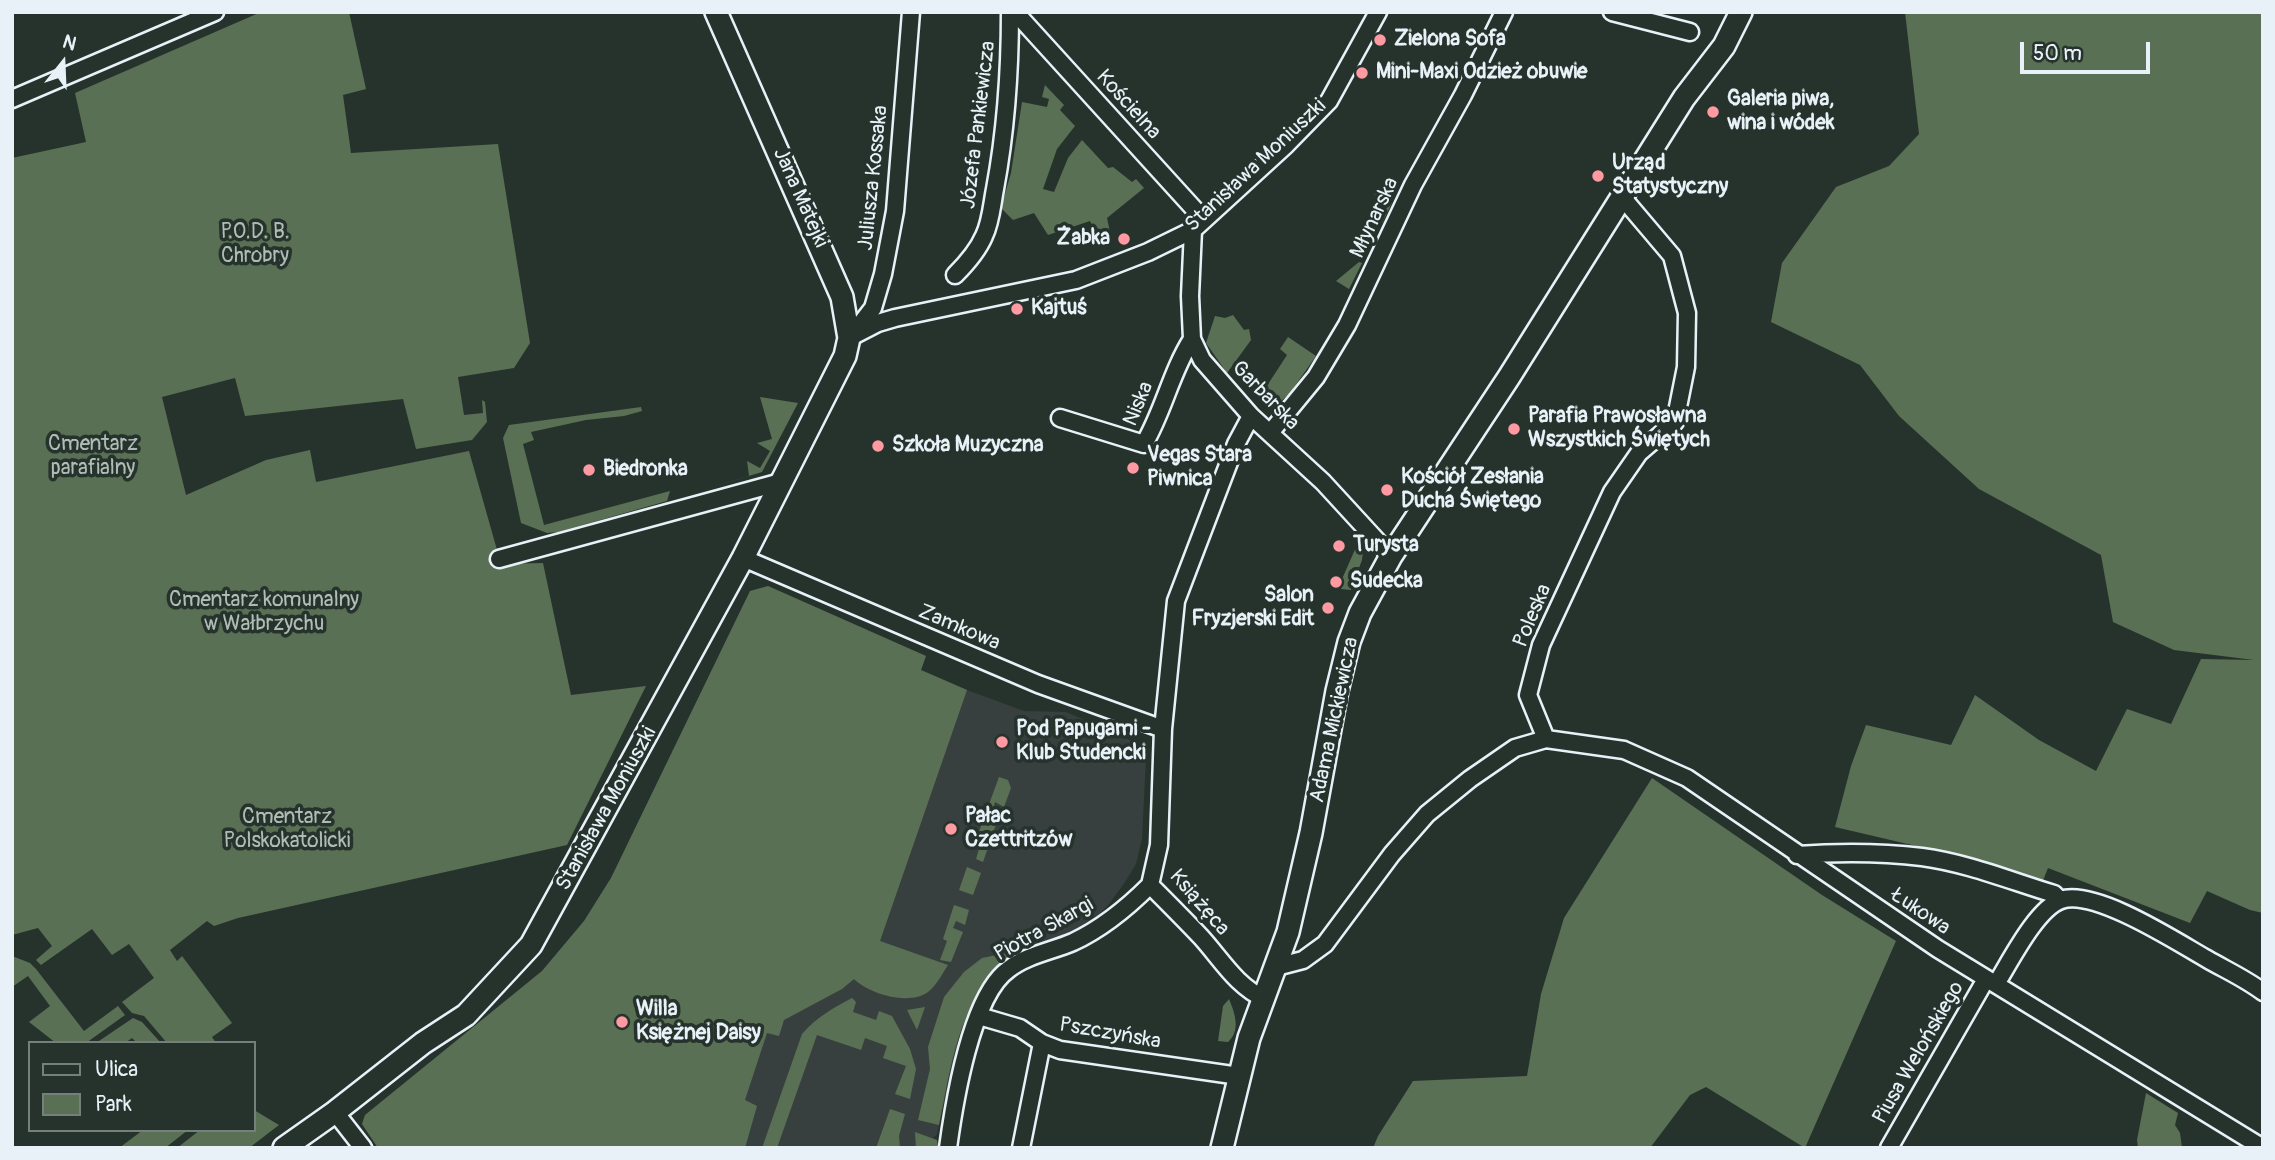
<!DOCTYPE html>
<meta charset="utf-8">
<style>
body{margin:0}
#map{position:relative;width:2275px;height:1160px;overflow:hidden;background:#26332d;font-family:Pangolin,sans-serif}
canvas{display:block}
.frame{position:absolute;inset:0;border:14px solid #e8f1f8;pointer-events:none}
.legend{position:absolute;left:28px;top:1041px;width:228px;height:91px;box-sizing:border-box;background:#26332d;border:2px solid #747f7e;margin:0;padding:9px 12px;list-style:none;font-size:21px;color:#e8f1f8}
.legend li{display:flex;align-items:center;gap:14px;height:35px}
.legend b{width:35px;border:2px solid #747f7e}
.north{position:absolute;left:28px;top:28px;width:70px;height:70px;-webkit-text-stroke:5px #26332d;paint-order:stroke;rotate:18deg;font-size:19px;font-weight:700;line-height:28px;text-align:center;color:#e8f1f8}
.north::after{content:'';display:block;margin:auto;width:24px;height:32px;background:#e8f1f8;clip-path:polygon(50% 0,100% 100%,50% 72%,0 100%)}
.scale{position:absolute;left:2020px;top:42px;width:130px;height:32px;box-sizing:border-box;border:4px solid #e8f1f8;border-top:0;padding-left:9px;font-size:21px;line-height:24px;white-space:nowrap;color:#e8f1f8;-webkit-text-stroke:5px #26332d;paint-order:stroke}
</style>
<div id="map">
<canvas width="2275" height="1160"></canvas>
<div class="frame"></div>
<ul class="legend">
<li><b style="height:9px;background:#26332d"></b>Ulica</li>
<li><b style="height:19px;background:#5a7054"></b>Park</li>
</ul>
<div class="north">N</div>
<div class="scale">50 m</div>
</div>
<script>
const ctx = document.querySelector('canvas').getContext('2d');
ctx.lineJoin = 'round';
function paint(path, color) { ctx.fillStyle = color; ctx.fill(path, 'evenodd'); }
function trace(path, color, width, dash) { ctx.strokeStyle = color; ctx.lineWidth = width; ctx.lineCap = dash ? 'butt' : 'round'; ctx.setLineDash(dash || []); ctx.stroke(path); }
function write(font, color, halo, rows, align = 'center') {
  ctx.font = font + ' Pangolin,sans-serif'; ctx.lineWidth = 7; ctx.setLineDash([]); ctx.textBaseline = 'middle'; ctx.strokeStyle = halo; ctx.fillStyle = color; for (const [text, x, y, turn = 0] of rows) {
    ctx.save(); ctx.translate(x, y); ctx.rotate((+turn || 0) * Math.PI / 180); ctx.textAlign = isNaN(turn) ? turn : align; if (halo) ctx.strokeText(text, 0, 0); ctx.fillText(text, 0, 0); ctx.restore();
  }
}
const built = new Path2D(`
 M 768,586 L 926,656 L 921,670 L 967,690 L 1024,711 L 1066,712 L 1139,744 L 1146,757 L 1142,839 L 1136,864 L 1125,882 L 1109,904 L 1087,927 L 1005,963 L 979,990 L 963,1019 L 937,1134 L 933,1138 L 937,1140 L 938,1148 L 378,1148 L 362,1124 L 365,1115 L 542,971 L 584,921 L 611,878 L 750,591 Z`);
const green = new Path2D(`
 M 261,12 L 349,12 L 366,89 L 343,95 L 351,153 L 498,144 L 530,343 L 514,368 L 458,377 L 464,415 L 483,413 L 482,400 L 485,402 L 487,422 L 472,440 L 416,449 L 403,399 L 245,416 L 235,378 L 162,397 L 186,495 L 266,460 L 310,450 L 316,482 L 469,451 L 501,564 L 543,563 L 571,695 L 646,686 L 567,845 L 238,918 L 214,926 L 207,921 L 170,950 L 177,961 L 182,956 L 232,1023 L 212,1037 L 216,1043 L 167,1043 L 144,1016 L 132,1013 L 122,1002 L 154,978 L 129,944 L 112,955 L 92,929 L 41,965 L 36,960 L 52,946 L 38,928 L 12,935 L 12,158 L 86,142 L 75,93 Z
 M 1905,12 L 2263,12 L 2263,913 L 2250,910 L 2207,891 L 2190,923 L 2048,868 L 2042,883 L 1929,849 L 1835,827 L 1851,766 L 1866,725 L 1951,745 L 1975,695 L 2039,740 L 2096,771 L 2127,709 L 2171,724 L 2201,659 L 2254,660 L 2174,650 L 2113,622 L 2101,555 L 1979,489 L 1899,416 L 1860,365 L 1771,322 L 1782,263 L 1836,187 L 1889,166 L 1919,134 Z
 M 1045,85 L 1064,105 L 1060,110 L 1075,126 L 1057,149 L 1043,189 L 1054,192 L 1068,158 L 1082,140 L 1108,168 L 1113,167 L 1132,182 L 1136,179 L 1144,188 L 1107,218 L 1110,232 L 1096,235 L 1090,221 L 1048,235 L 1034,213 L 1013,220 L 1001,208 L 1011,173 L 1022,102 L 1047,107 L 1049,99 L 1042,97 Z
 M 1374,193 L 1392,203 L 1382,223 C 1377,215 1379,203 1374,193 Z
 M 1359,262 L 1362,263 L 1349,289 L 1336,281 Z
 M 1233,315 L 1244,330 L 1249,329 L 1251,340 L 1227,373 L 1206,343 L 1215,316 L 1225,318 Z
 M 1288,337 L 1316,356 L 1290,393 L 1280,402 L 1271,393 L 1262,401 L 1259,398 L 1287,355 L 1280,349 Z
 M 760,397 L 798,403 L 762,472 L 698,491 L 749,476 L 747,461 L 760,468 L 770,451 L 757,443 L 772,439 Z
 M 641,407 L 642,411 L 624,416 L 586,420 L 531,432 L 534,440 L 523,444 L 544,525 L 670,491 L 667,501 L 558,532 L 547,533 L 521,523 L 503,438 L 509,425 Z
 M 1357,545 L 1363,551 L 1362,560 L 1351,590 L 1341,589 L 1342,579 Z
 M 768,586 L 926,656 L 921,670 L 967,690 L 880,941 L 948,965 C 942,974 937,985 928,992 C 909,1006 869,994 854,979 L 842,989 L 784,1020 L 779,1036 L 767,1033 L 745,1100 L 757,1106 L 745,1148 L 378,1148 L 362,1124 L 365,1115 L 542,971 L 584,921 L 611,878 L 750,591 Z
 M 999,777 L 1008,780 L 1011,788 L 1004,807 L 995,802 L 992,812 L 1000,813 L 983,862 L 976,859 L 982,839 L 977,837 Z
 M 1652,778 L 1822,895 L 1896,941 L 1805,1148 L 1706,1087 L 1690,1095 L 1650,1148 L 1373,1148 L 1378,1136 L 1413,1081 L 1527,1076 L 1541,994 L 1564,918 Z
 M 967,867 L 981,873 L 973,895 L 959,890 Z
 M 954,905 L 969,910 L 965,925 L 956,921 L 953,928 L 963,932 L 951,962 L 940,960 L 947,941 L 943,939 Z
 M 1037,947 C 1027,953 1013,957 1004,965 C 957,1006 951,1067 939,1125 L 918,1120 L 930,1069 L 928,1047 L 944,997 L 964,972 L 982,958 Z
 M 12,956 L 30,963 L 36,969 L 84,1031 L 118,1006 L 125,1015 L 86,1043 L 56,1043 L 29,1022 L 50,1006 L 28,976 L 12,987 Z
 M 852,998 L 856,1002 L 853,1012 L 876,1020 L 879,1011 L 892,1016 L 910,1049 L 916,1069 L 910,1099 L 895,1094 L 906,1066 L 883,1058 L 887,1046 L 865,1038 L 861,1050 L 817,1035 L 777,1148 L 762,1148 L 802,1034 C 817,1017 833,1008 852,998 Z
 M 1229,999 C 1235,1013 1241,1031 1228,1042 L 1218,1041 L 1223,1006 Z
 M 925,1007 L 917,1030 L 907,1010 Z
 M 133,1018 L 142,1022 L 161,1043 L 137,1043 L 132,1038 L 125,1043 L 96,1043 Z
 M 2146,1093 L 2178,1113 L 2175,1125 L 2180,1133 L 2182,1148 L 2138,1148 L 2137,1140 Z
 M 890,1109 L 905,1114 L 899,1136 L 900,1148 L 876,1148 Z
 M 254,1110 L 279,1125 L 249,1148 L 177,1148 L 200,1130 L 254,1130 Z
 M 143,1130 L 188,1130 L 165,1148 L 119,1148 Z
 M 915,1132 L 937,1140 L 938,1148 L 916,1148 Z`);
const street = new Path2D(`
 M 1015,12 L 1196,211 L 1193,230 L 1190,296 L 1192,339 L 1202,360 L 1251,416 L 1323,482 L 1391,556
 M 1612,12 L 1690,32
 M 12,99 L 215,12
 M 955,275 C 966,264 978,250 984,236 C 991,222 992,204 995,189 C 1006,130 1010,72 1010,12
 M 853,334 L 873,308 L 883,274 L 895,211 L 911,12
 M 849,338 L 878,323 L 895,318 L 1076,280 L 1148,252 L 1193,230 L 1286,145 L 1329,101 L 1378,12
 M 1251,416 L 1236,444 L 1176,601 L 1163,729 L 1159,845 L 1150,885 C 1167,902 1185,920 1201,937 C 1221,959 1237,987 1265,999
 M 1060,418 L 1144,444 C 1164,410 1171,372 1192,339
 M 1270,433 L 1316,377 L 1347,325 L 1413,185 L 1463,95 L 1504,12
 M 743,558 L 1038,684 L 1163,729
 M 499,559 L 781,482
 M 1546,739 L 1528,695 L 1541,645 L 1612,492 L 1639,453 L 1675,422 L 1686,367 L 1687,313 L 1672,256 L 1622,197
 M 1797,855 C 1840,852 1880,852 1922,857 C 1967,863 2011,881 2054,894 L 2060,900
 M 1276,967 L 1303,960 L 1325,944 L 1392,854 L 1427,814 L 1470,779 L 1515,748 L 1546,739 L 1624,750 L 1687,778 L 1938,949 L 2263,1148
 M 1996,984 C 2010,962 2036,909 2061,900 C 2094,888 2177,942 2207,959 C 2226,970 2246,979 2263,992
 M 979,1016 L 1020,1028 L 1042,1043 L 1060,1050 L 1239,1076
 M 335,1112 L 363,1148
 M 948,1148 C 954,1104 971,995 1009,969 C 1027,955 1052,951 1073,942 C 1101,929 1128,907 1150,885
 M 1021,1148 L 1042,1043
 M 1889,1148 L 1986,979`);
const secondary = new Path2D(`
 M 284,1148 L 335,1112 L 423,1043 L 466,1015 L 531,945 L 743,558 L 845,356 L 849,338 L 842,297 L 716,12
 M 1222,1148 L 1249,1038 L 1288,932 L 1311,833 L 1337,691 L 1349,642 L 1360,613 L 1391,556 L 1509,377 L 1684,98 L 1724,46 L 1741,12`);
const markers = [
 [1380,40,7,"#ff9aa2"],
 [1362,73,7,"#ff9aa2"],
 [1713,112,7,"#ff9aa2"],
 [1598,176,7,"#ff9aa2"],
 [1124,239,7,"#ff9aa2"],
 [1017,309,7,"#ff9aa2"],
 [1514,429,7,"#ff9aa2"],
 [878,446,7,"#ff9aa2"],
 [1133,468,7,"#ff9aa2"],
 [589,470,7,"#ff9aa2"],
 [1387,490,7,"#ff9aa2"],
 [1339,546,7,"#ff9aa2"],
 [1336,582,7,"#ff9aa2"],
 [1328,608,7,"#ff9aa2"],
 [1002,742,7,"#ff9aa2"],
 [951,829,7,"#ff9aa2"],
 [622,1022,7,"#ff9aa2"]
];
const poiNames = [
 ["Zielona Sofa",1394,40],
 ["Mini-Maxi Odzież obuwie",1376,73],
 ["Galeria piwa,",1727,100],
 ["wina i wódek",1727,124],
 ["Urząd",1612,164],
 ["Statystyczny",1612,188],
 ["Żabka",1110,239,"right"],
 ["Kajtuś",1031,309],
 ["Parafia Prawosławna",1528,417],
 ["Wszystkich Świętych",1528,441],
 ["Szkoła Muzyczna",892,446],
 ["Vegas Stara",1147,456],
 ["Piwnica",1147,480],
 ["Biedronka",603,470],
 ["Kościół Zesłania",1401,478],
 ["Ducha Świętego",1401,502],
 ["Turysta",1353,546],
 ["Sudecka",1350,582],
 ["Salon",1314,596,"right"],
 ["Fryzjerski Edit",1314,620,"right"],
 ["Pod Papugami -",1016,730],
 ["Klub Studencki",1016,754],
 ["Pałac",965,817],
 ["Czettritzów",965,841],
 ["Willa",636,1010],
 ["Księżnej Daisy",636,1034]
];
const streetNames = [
 ["Kościelna",1128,105,48],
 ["Józefa Pankiewicza",979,125,-83],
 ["Stanisława Moniuszki",1256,166,-43],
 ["Juliusza Kossaka",874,178,-84],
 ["Jana Matejki",800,198,66],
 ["Młynarska",1375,218,-65],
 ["Garbarska",1265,396,46],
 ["Niska",1139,404,-67],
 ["Poleska",1533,616,-67],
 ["Zamkowa",959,628,23],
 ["Adama Mickiewicza",1335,720,-78],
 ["Stanisława Moniuszki",607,809,-61],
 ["Książęca",1199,903,49],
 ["Łukowa",1920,912,34],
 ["Piotra Skargi",1044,930,-29],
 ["Pszczyńska",1110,1034,10],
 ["Piusa Welońskiego",1919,1053,-60]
];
const parkNames = [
 ["P.O.D. B.",255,233],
 ["Chrobry",255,257],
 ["Cmentarz",93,445],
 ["parafialny",93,469],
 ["Cmentarz komunalny",264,601],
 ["w Wałbrzychu",264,625],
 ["Cmentarz",287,818],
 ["Polskokatolicki",287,842]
];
paint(built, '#37403f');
paint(green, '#5a7054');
trace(street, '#e8f1f8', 21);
trace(secondary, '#e8f1f8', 26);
trace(street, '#26332d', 16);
trace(secondary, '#26332d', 21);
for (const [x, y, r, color] of markers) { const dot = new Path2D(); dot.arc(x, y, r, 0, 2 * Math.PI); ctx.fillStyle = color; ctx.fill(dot); trace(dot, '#26332d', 2.5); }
write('bold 21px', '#e8f1f8', '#26332d', poiNames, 'left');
write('21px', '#e8f1f8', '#26332d', streetNames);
write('21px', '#afbdb6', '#26332d', parkNames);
</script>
